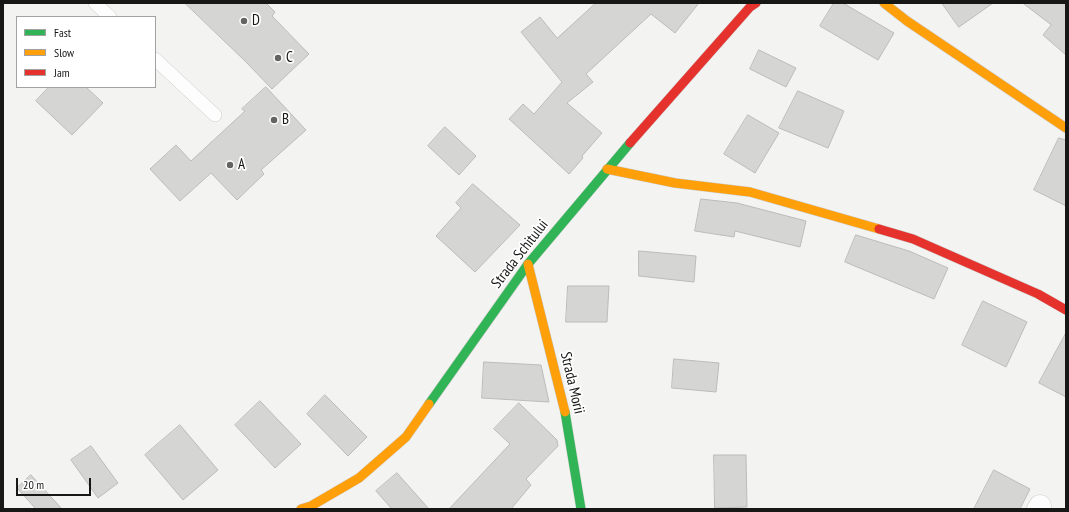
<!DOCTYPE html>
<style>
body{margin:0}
#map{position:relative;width:1069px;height:512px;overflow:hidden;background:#f3f3f2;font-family:"PT Sans Narrow",sans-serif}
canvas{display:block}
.frame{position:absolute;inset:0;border:4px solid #171716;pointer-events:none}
.legend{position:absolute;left:16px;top:16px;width:140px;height:72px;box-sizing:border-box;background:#fff;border:1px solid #a2a2a2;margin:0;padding:5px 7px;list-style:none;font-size:12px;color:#171716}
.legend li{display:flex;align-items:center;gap:8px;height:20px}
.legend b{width:20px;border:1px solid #a2a2a2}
.scale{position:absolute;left:16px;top:478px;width:75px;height:18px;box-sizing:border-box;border:2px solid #171716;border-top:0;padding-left:5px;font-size:12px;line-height:14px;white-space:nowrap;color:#171716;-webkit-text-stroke:3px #fff;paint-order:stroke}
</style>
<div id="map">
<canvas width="1069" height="512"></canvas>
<div class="frame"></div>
<ul class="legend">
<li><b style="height:5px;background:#30b455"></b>Fast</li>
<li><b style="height:5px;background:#ff9f0a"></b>Slow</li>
<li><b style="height:5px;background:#e5322d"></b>Jam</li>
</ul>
<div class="scale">20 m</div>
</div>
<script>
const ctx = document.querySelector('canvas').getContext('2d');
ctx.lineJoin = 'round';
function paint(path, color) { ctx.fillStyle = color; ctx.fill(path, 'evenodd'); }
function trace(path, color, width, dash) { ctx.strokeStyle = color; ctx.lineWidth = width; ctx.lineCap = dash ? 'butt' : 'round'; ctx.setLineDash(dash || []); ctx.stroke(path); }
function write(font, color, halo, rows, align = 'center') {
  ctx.font = font + ' "PT Sans Narrow",sans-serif'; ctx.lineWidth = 3.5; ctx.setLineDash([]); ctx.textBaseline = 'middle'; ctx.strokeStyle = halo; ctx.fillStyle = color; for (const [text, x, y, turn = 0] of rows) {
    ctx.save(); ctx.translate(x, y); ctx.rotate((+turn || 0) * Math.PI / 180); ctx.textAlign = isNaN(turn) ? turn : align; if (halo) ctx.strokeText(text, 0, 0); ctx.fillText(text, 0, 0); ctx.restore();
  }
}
const building = new Path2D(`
 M 185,3 L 266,3 L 275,12 L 272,16 L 309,54 L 272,89 L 246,62 Z
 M 596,3 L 699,3 L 675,33 L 651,14 L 586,74 L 593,82 L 567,103 L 602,133 L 582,156 L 583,158 L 569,174 L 509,119 L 523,104 L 534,114 L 562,82 L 521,32 L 540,17 L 557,38 Z
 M 834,3 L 843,3 L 894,33 L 878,60 L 820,26 Z
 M 942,3 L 993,3 L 959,27 Z
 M 1023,3 L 1066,3 L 1066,55 L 1043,35 L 1051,25 Z
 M 759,50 L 796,68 L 786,87 L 750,69 Z
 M 49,87 L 86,87 L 103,103 L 72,135 L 36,101 Z
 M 266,87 L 306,130 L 261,170 L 264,174 L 237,200 L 211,173 L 180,201 L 150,169 L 176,145 L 191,161 L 245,111 L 242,109 Z
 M 798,91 L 844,111 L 828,148 L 779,128 Z
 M 748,115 L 779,133 L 755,173 L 724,154 Z
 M 445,127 L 476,156 L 459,175 L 428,146 Z
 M 1059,138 L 1066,140 L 1066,206 L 1034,190 Z
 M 473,184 L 520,225 L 475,272 L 436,236 L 461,208 L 456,203 Z
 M 701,199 L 737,203 L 806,221 L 800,247 L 735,231 L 734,237 L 695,231 Z
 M 856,235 L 909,251 L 948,268 L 934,299 L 845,262 Z
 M 639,251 L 696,256 L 694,282 L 639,276 Z
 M 568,286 L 609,286 L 607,322 L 566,322 Z
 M 983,301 L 1027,322 L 1006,367 L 962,345 Z
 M 1066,333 L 1066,397 L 1039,383 Z
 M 674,359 L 719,363 L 716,392 L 672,388 Z
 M 484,362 L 541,365 L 549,402 L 482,398 Z
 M 325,395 L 367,437 L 348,456 L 307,414 Z
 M 260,401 L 301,444 L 275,468 L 235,425 Z
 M 519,403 L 557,440 L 558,446 L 526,479 L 531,485 L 511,509 L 449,509 L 510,444 L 494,429 Z
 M 180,425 L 218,470 L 183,500 L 145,455 Z
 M 91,446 L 118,483 L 98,498 L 71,460 Z
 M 714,455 L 746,455 L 747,507 L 715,508 Z
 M 994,470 L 1030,489 L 1020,509 L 974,509 Z
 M 397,473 L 429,509 L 392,509 L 376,491 Z
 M 31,475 L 62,509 L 36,509 L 17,488 Z`);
const lane = new Path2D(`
 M 95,3 L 110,17
 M 155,59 L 215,115`);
const street = new Path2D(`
 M 1038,509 L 1040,506`);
const fast = new Path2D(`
 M 429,404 L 528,264 L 630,143
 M 565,412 L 581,509`);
const slow = new Path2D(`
 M 884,3 L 907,21 L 1066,128
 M 607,169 L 675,183 L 750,192 L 879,229
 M 528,264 L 565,412
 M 301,509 L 311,506 L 359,478 L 406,437 L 429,404`);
const jam = new Path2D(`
 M 630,143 L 750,7 L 756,3
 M 879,229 L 913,239 L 1038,294 L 1066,310`);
const markers = [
 [244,21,4,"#646463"],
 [278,58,4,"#646463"],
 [274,120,4,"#646463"],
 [230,165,4,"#646463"]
];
const poiNames = [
 ["D",252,21],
 ["C",286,58],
 ["B",282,120],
 ["A",238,165]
];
const streetNames = [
 ["Strada Schitului",520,254,-52],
 ["Strada Morii",572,383,77]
];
paint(building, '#d5d5d4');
trace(building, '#bbbbba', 1);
trace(lane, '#cccccb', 14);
trace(street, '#cccccb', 23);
trace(fast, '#cccccb', 10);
trace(slow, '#cccccb', 10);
trace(jam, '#cccccb', 10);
trace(lane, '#fdfdfd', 13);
trace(street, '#fdfdfd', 22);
trace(fast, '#30b455', 9);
trace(slow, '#ff9f0a', 9);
trace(jam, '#e5322d', 9);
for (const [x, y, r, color] of markers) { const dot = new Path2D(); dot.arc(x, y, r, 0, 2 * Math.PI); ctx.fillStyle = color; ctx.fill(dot); trace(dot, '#fff', 1.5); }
write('15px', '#171716', '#fff', poiNames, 'left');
write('15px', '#171716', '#fff', streetNames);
</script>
